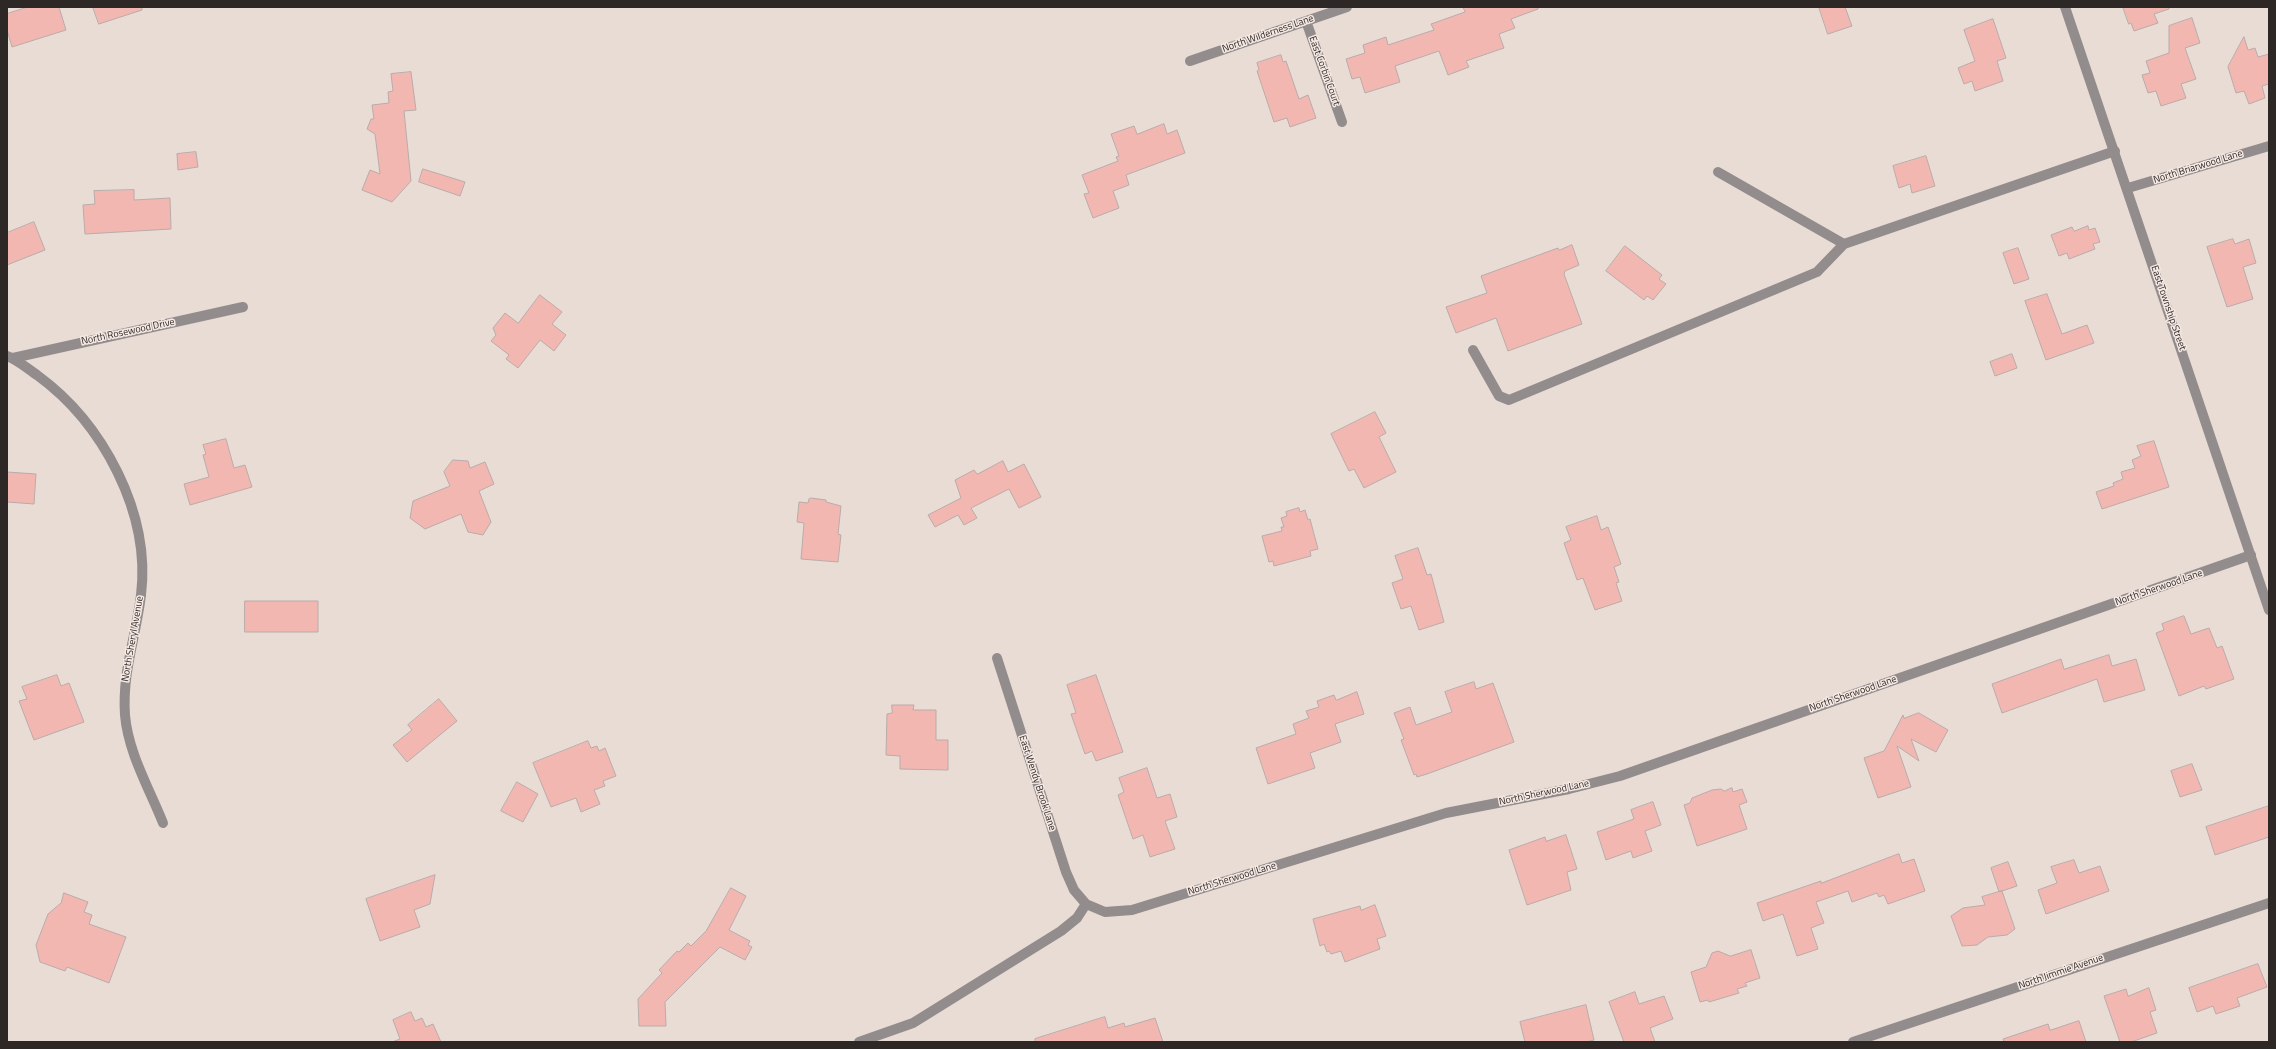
<!DOCTYPE html>
<style>
body{margin:0}
#map{position:relative;width:2276px;height:1049px;overflow:hidden;background:#e9dcd5;font-family:"Titillium Web",sans-serif}
canvas{display:block}
.frame{position:absolute;inset:0;border:8px solid #2d2825;pointer-events:none}
</style>
<div id="map">
<canvas width="2276" height="1049"></canvas>
<div class="frame"></div>
</div>
<script>
const ctx = document.querySelector('canvas').getContext('2d');
ctx.lineJoin = 'round';
function paint(path, color) { ctx.fillStyle = color; ctx.fill(path, 'evenodd'); }
function trace(path, color, width, dash) { ctx.strokeStyle = color; ctx.lineWidth = width; ctx.lineCap = dash ? 'butt' : 'round'; ctx.setLineDash(dash || []); ctx.stroke(path); }
function write(font, color, halo, rows, align = 'center') {
  ctx.font = font + ' "Titillium Web",sans-serif'; ctx.lineWidth = 3; ctx.setLineDash([]); ctx.textBaseline = 'middle'; ctx.strokeStyle = halo; ctx.fillStyle = color; for (const [text, x, y, turn = 0] of rows) {
    ctx.save(); ctx.translate(x, y); ctx.rotate((+turn || 0) * Math.PI / 180); ctx.textAlign = isNaN(turn) ? turn : align; if (halo) ctx.strokeText(text, 0, 0); ctx.fillText(text, 0, 0); ctx.restore();
  }
}
const building = new Path2D(`
 M 28,7 L 59,7 L 66,30 L 12,47 L 7,30 L 7,14 Z
 M 93,7 L 142,7 L 142,10 L 99,24 Z
 M 1463,7 L 1538,7 L 1538,9 L 1511,19 L 1515,28 L 1499,34 L 1504,48 L 1466,61 L 1469,67 L 1448,75 L 1439,51 L 1395,66 L 1400,82 L 1365,93 L 1360,77 L 1352,79 L 1346,59 L 1365,53 L 1363,45 L 1386,37 L 1388,45 L 1434,30 L 1431,24 L 1465,12 Z
 M 1819,7 L 1845,7 L 1852,26 L 1828,34 Z
 M 2123,7 L 2169,7 L 2169,9 L 2154,14 L 2158,23 L 2134,31 L 2131,23 L 2129,24 Z
 M 2192,18 L 2200,43 L 2185,48 L 2196,79 L 2181,84 L 2186,98 L 2161,106 L 2156,91 L 2148,93 L 2142,75 L 2150,73 L 2146,61 L 2169,53 L 2169,26 Z
 M 1993,19 L 2006,58 L 1997,61 L 2003,81 L 1975,91 L 1972,81 L 1964,84 L 1958,68 L 1975,61 L 1964,30 Z
 M 2244,37 L 2248,50 L 2255,48 L 2258,57 L 2269,54 L 2269,84 L 2262,86 L 2265,98 L 2249,104 L 2244,91 L 2236,93 L 2228,67 Z
 M 1281,55 L 1283,62 L 1286,61 L 1299,99 L 1308,95 L 1316,118 L 1290,127 L 1287,118 L 1274,122 L 1257,71 L 1259,70 L 1257,63 Z
 M 411,72 L 416,110 L 404,111 L 411,181 L 392,202 L 362,190 L 370,170 L 380,174 L 375,134 L 367,129 L 371,119 L 374,119 L 372,105 L 389,103 L 388,92 L 393,91 L 391,74 Z
 M 1164,124 L 1167,134 L 1177,130 L 1185,153 L 1126,175 L 1129,185 L 1113,191 L 1119,208 L 1093,218 L 1084,194 L 1089,193 L 1082,175 L 1118,161 L 1116,157 L 1119,156 L 1111,134 L 1134,126 L 1137,134 Z
 M 196,152 L 198,167 L 178,170 L 177,154 Z
 M 1926,156 L 1935,186 L 1912,193 L 1910,184 L 1899,188 L 1893,166 Z
 M 423,169 L 465,182 L 460,196 L 419,182 Z
 M 134,190 L 134,200 L 170,198 L 171,229 L 85,234 L 83,205 L 95,204 L 94,191 Z
 M 34,222 L 45,250 L 7,265 L 7,233 Z
 M 2088,226 L 2089,230 L 2095,228 L 2100,242 L 2093,244 L 2095,249 L 2069,259 L 2067,253 L 2059,256 L 2051,235 L 2072,227 L 2074,231 Z
 M 2233,239 L 2235,244 L 2249,239 L 2256,263 L 2243,267 L 2253,299 L 2227,307 L 2207,247 Z
 M 1572,245 L 1579,265 L 1565,271 L 1564,274 L 1582,324 L 1508,351 L 1496,318 L 1456,333 L 1446,307 L 1487,293 L 1481,276 L 1558,248 L 1559,250 Z
 M 1625,246 L 1662,275 L 1659,279 L 1666,284 L 1653,300 L 1647,296 L 1644,300 L 1606,271 Z
 M 2018,248 L 2029,279 L 2014,284 L 2003,253 Z
 M 2047,294 L 2062,334 L 2087,325 L 2094,343 L 2046,360 L 2025,301 Z
 M 540,295 L 562,312 L 552,324 L 566,335 L 554,351 L 540,340 L 518,368 L 506,359 L 509,355 L 491,341 L 496,335 L 493,328 L 505,313 L 518,323 Z
 M 2012,354 L 2017,368 L 1995,376 L 1990,362 Z
 M 1375,412 L 1386,433 L 1379,437 L 1396,472 L 1364,488 L 1354,469 L 1349,471 L 1331,434 Z
 M 226,439 L 234,468 L 245,465 L 252,487 L 190,505 L 184,484 L 209,477 L 203,455 L 206,454 L 203,445 Z
 M 2154,441 L 2169,487 L 2102,509 L 2096,492 L 2114,486 L 2113,483 L 2123,479 L 2121,472 L 2135,468 L 2132,460 L 2141,456 L 2137,446 Z
 M 453,460 L 468,461 L 470,468 L 485,462 L 494,484 L 479,491 L 491,522 L 483,535 L 468,532 L 461,514 L 425,529 L 410,518 L 413,501 L 450,486 L 444,472 Z
 M 1003,461 L 1008,472 L 1024,464 L 1041,497 L 1019,508 L 1009,489 L 971,508 L 977,518 L 964,525 L 958,515 L 935,527 L 928,515 L 961,498 L 955,480 L 974,470 L 977,474 Z
 M 7,472 L 36,474 L 34,504 L 7,502 Z
 M 811,498 L 826,500 L 826,502 L 841,506 L 838,534 L 841,535 L 838,562 L 801,559 L 804,523 L 797,522 L 799,502 L 808,503 L 809,499 Z
 M 1299,508 L 1300,512 L 1305,510 L 1308,520 L 1310,519 L 1318,549 L 1310,551 L 1311,556 L 1274,566 L 1273,561 L 1269,562 L 1262,536 L 1282,531 L 1281,527 L 1284,527 L 1281,518 L 1287,516 L 1286,512 Z
 M 1597,516 L 1601,530 L 1608,527 L 1621,564 L 1614,567 L 1619,582 L 1616,583 L 1622,601 L 1595,610 L 1583,578 L 1577,580 L 1564,543 L 1571,540 L 1566,527 Z
 M 1418,548 L 1427,575 L 1431,574 L 1444,622 L 1419,630 L 1411,606 L 1401,609 L 1392,583 L 1403,579 L 1395,556 Z
 M 245,601 L 318,601 L 318,632 L 245,632 Z
 M 2184,616 L 2191,634 L 2209,628 L 2217,648 L 2222,646 L 2234,679 L 2206,689 L 2204,686 L 2179,696 L 2156,633 L 2164,630 L 2162,624 Z
 M 2109,655 L 2112,666 L 2136,659 L 2145,690 L 2104,702 L 2097,679 L 2002,713 L 1992,684 L 2061,659 L 2064,669 Z
 M 57,675 L 61,686 L 69,683 L 84,722 L 34,740 L 19,701 L 27,699 L 22,687 Z
 M 1096,675 L 1123,752 L 1096,761 L 1092,751 L 1085,754 L 1071,714 L 1076,713 L 1067,685 Z
 M 1474,682 L 1476,689 L 1493,683 L 1514,742 L 1427,774 L 1417,777 L 1416,774 L 1414,775 L 1401,740 L 1404,739 L 1394,713 L 1410,707 L 1416,725 L 1452,712 L 1445,692 Z
 M 1357,692 L 1364,714 L 1335,724 L 1341,742 L 1310,753 L 1315,768 L 1268,784 L 1256,748 L 1296,734 L 1293,724 L 1309,718 L 1306,711 L 1319,707 L 1317,701 L 1334,695 L 1336,700 Z
 M 439,699 L 457,721 L 407,762 L 393,745 L 412,730 L 408,725 Z
 M 892,705 L 914,705 L 913,710 L 936,710 L 936,740 L 948,740 L 948,770 L 900,769 L 900,756 L 886,755 L 887,714 L 892,713 Z
 M 1919,713 L 1948,730 L 1936,752 L 1911,739 L 1919,761 L 1897,746 L 1911,787 L 1878,798 L 1864,758 L 1884,751 L 1903,715 L 1904,718 Z
 M 588,741 L 591,748 L 597,746 L 599,751 L 605,748 L 616,776 L 603,781 L 605,786 L 594,790 L 600,804 L 581,812 L 576,798 L 551,807 L 533,763 Z
 M 2192,764 L 2202,790 L 2180,797 L 2171,771 Z
 M 1147,768 L 1157,798 L 1170,794 L 1177,817 L 1165,821 L 1175,849 L 1150,857 L 1143,835 L 1133,839 L 1118,795 L 1124,792 L 1119,778 Z
 M 517,782 L 538,794 L 523,822 L 501,811 Z
 M 1732,788 L 1733,792 L 1742,789 L 1747,802 L 1739,805 L 1747,829 L 1697,846 L 1684,805 L 1690,803 L 1692,798 L 1712,790 L 1721,789 L 1724,791 Z
 M 1653,802 L 1661,825 L 1645,831 L 1652,851 L 1633,858 L 1631,851 L 1606,860 L 1597,832 L 1634,819 L 1631,810 Z
 M 2269,806 L 2269,837 L 2215,855 L 2206,827 Z
 M 1566,835 L 1577,869 L 1567,872 L 1571,890 L 1527,905 L 1509,850 L 1545,837 L 1546,841 Z
 M 1899,854 L 1902,863 L 1914,859 L 1925,891 L 1888,904 L 1884,895 L 1879,897 L 1877,893 L 1852,902 L 1848,891 L 1816,902 L 1824,923 L 1811,928 L 1818,949 L 1797,956 L 1783,914 L 1763,921 L 1757,903 L 1821,881 L 1821,883 Z
 M 2074,860 L 2079,873 L 2100,866 L 2109,891 L 2046,914 L 2038,890 L 2057,883 L 2051,867 Z
 M 2008,862 L 2017,886 L 1999,892 L 1991,868 Z
 M 435,875 L 430,904 L 414,910 L 420,927 L 380,941 L 366,899 Z
 M 731,888 L 746,896 L 729,930 L 750,941 L 748,945 L 752,947 L 745,960 L 720,947 L 665,1002 L 666,1026 L 639,1026 L 638,999 L 662,973 L 659,970 L 677,951 L 679,952 L 688,943 L 691,946 L 706,931 Z
 M 2002,891 L 2015,929 L 2007,935 L 1988,937 L 1977,945 L 1962,946 L 1951,916 L 1963,908 L 1985,905 L 1982,897 Z
 M 64,893 L 88,902 L 84,912 L 92,915 L 89,924 L 126,937 L 109,983 L 67,967 L 65,971 L 40,962 L 36,945 L 48,914 L 61,903 Z
 M 1375,905 L 1386,936 L 1377,939 L 1380,949 L 1345,962 L 1341,951 L 1331,954 L 1329,951 L 1327,952 L 1324,944 L 1320,946 L 1313,919 L 1360,906 L 1361,910 Z
 M 1751,950 L 1760,978 L 1745,983 L 1747,986 L 1737,989 L 1739,993 L 1709,1002 L 1708,1000 L 1700,1002 L 1691,972 L 1706,967 L 1712,953 L 1718,951 L 1730,956 Z
 M 2258,964 L 2267,987 L 2237,998 L 2240,1006 L 2216,1014 L 2213,1006 L 2197,1012 L 2189,988 Z
 M 2149,988 L 2156,1010 L 2150,1012 L 2157,1033 L 2131,1042 L 2120,1042 L 2104,996 L 2126,989 L 2128,996 Z
 M 1635,992 L 1639,1004 L 1664,996 L 1673,1019 L 1650,1028 L 1655,1042 L 1624,1042 L 1609,1002 Z
 M 1586,1005 L 1594,1040 L 1586,1042 L 1525,1042 L 1520,1022 Z
 M 411,1012 L 415,1021 L 422,1018 L 426,1027 L 433,1024 L 441,1042 L 392,1042 L 400,1039 L 393,1020 Z
 M 1105,1017 L 1108,1028 L 1124,1023 L 1125,1027 L 1155,1018 L 1163,1042 L 1035,1042 L 1035,1039 Z
 M 2079,1021 L 2086,1042 L 2004,1042 L 2003,1039 L 2048,1024 L 2050,1030 Z`);
const service = new Path2D(`
 M 1718,172 L 1844,244
 M 1473,350 L 1499,396 L 1509,400 L 1817,272 L 1844,244 L 2115,151
 M 997,658 L 1066,872 L 1074,890 L 1086,904
 M 859,1042 L 913,1023 L 1061,931 L 1077,918 L 1086,904 L 1105,912 L 1132,910 L 1446,813 L 1569,789 L 1620,776 L 2251,555`);
const minor = new Path2D(`
 M 1306,21 L 1342,122
 M 1190,61 L 1347,7
 M 2128,188 L 2269,146
 M 7,356 C 18,360 28,369 37,375 C 103,423 151,513 141,595 C 136,637 122,672 125,715 C 128,752 149,788 163,823
 M 13,358 L 243,307
 M 1853,1042 L 2269,903`);
const tertiary = new Path2D(`
 M 2065,7 L 2269,610`);
const streetNames = [
 ["North Wilderness Lane",1268,34,-19],
 ["East Corbin Court",1324,71,70],
 ["North Briarwood Lane",2198,167,-17],
 ["East Township Street",2168,308,71],
 ["North Rosewood Drive",128,332,-12],
 ["North Sherwood Lane",2159,588,-19],
 ["North Sheryl Avenue",133,639,-80],
 ["North Sherwood Lane",1853,694,-19],
 ["East Wendy Brook Lane",1037,783,72],
 ["North Sherwood Lane",1544,793,-12],
 ["North Sherwood Lane",1232,879,-17],
 ["North Jimmie Avenue",2061,972,-19]
];
paint(building, '#f3b7b2');
trace(building, '#b9aba9', 1);
trace(service, '#928c8d', 10);
trace(minor, '#928c8d', 10);
trace(tertiary, '#928c8d', 10);
write('10px', '#2d2825', '#f6e9e3', streetNames);
</script>
